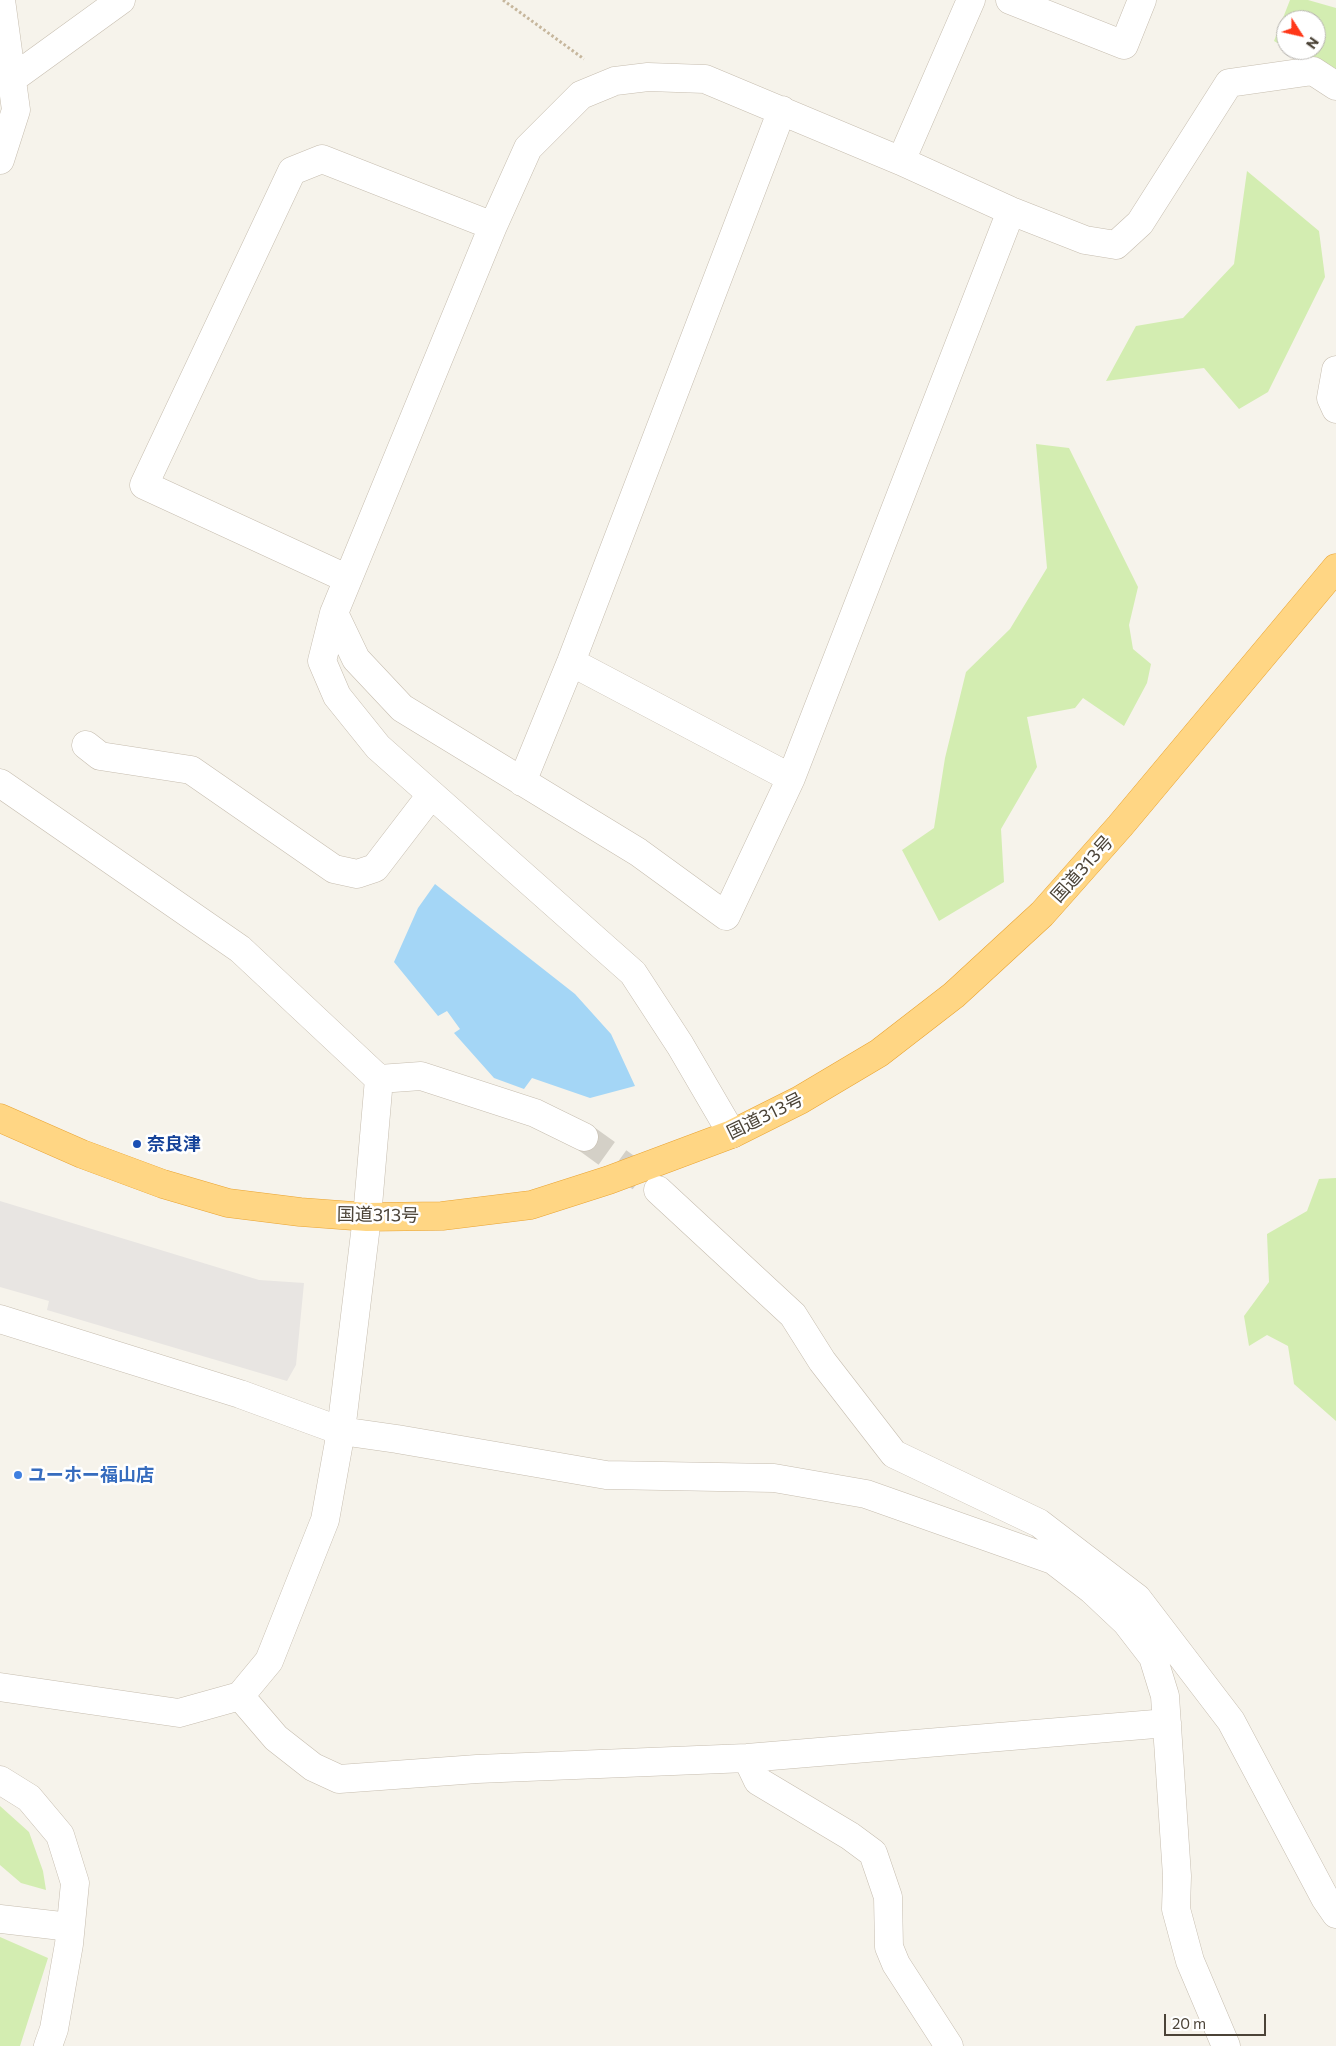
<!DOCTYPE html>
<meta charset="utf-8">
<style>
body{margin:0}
#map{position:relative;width:1336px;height:2046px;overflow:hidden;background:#f6f3eb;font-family:Commissioner,sans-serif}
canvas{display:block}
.north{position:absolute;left:1276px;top:10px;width:50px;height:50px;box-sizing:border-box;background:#fff;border:1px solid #b7b4af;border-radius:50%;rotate:125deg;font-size:14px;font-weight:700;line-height:20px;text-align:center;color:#4b4337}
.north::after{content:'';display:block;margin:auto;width:18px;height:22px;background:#ff3819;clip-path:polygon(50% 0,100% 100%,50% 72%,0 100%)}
.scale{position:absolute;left:1164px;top:2014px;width:102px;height:22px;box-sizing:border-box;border:2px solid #4b4337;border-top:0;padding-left:6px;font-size:15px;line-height:18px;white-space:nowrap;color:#4b4337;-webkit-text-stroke:4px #fff;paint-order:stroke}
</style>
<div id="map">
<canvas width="1336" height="2046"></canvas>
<div class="north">N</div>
<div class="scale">20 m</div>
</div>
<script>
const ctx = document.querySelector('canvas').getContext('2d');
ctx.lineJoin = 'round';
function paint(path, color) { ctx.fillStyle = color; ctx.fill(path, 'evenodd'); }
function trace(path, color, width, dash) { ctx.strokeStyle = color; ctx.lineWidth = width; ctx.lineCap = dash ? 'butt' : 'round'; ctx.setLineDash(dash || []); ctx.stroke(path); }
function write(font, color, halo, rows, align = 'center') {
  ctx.font = font + ' Commissioner,"Noto Sans JP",sans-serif'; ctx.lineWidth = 5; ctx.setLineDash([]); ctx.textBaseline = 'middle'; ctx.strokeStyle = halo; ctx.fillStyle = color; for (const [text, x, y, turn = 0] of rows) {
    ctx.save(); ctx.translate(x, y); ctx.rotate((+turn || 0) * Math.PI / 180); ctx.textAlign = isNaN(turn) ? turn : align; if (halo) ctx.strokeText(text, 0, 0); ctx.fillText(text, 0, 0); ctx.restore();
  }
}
const green = new Path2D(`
 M 1290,0 L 1308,0 L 1336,8 L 1336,76 L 1290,50 L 1316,50 L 1316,20 L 1286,20 L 1286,48 L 1274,41 Z
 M 1247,171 L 1319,231 L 1325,277 L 1268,392 L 1239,409 L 1204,368 L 1106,381 L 1136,326 L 1183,318 L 1234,264 Z
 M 1036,444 L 1069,448 L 1138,587 L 1129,625 L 1133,649 L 1151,664 L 1147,683 L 1124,726 L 1083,698 L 1075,708 L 1027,717 L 1037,767 L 1001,829 L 1004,882 L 939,921 L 902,850 L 934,828 L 945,758 L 966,672 L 1010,629 L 1047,568 Z
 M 1336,1178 L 1336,1421 L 1294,1384 L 1288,1346 L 1267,1335 L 1249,1346 L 1244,1316 L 1269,1282 L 1267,1234 L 1307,1211 L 1319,1179 Z
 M 0,1806 L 29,1832 L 43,1871 L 46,1890 L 21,1883 L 0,1865 Z
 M 0,1937 L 48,1958 L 20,2046 L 0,2046 Z`);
const parking = new Path2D(`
 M 0,1201 L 259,1280 L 304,1283 L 296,1365 L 287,1381 L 47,1310 L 49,1301 L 0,1287 Z`);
const water = new Path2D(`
 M 435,884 L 575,994 L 611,1034 L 635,1086 L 590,1098 L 532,1078 L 524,1089 L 494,1078 L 454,1033 L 460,1029 L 447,1011 L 438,1016 L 394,962 L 418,908 Z`);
const minorTunnel = new Path2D(`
 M 584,1137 L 648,1183`);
const path = new Path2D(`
 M 503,0 L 584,59`);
const minor = new Path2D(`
 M 1010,0 L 1124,45 L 1142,0
 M 12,79 L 121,0
 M 0,160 L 16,110 L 1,0
 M 901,161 L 971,0
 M 1011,211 L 791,778 L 726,916 L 638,852 L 402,708 L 356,659 L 334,613 L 493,226 L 528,148 L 581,95 L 615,81 L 648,77 L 705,79 L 901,161 L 1011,211 L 1085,240 L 1116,245 L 1140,223 L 1229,83 L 1313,71 L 1336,86
 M 1336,370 L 1331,398 L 1336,409
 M 348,579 L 144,485 L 292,171 L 322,159 L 493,226
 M 334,613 L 322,661 L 337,696 L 378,747 L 633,973 L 680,1045 L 732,1134
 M 571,662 L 791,778
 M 86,745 L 100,756 L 191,770 L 334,869 L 357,874 L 375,868 L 431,795
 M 522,782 L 571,662 L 782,110
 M 0,783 L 240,949 L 379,1079 L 367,1217 L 341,1431 L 325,1520 L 269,1661 L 240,1696 L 179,1713 L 0,1687
 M 379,1079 L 421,1076 L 535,1113 L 584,1137
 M 658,1190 L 793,1315 L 822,1361 L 894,1454 L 1039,1523 L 1137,1598 L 1231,1721 L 1325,1898 L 1336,1914
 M 0,1319 L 240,1394 L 341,1431 L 397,1439 L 606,1475 L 774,1478 L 866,1494 L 1053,1560 L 1092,1590 L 1126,1622 L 1153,1657 L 1165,1696 L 1177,1876 L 1176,1909 L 1190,1961 L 1226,2046
 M 240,1696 L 276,1738 L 313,1767 L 339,1779 L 477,1769 L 747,1758 L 1167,1723
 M 747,1758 L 758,1781 L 850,1836 L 873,1853 L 888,1897 L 889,1947 L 896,1964 L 949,2046
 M 0,1919 L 70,1927`);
const tertiary = new Path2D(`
 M 0,1780 L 29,1798 L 60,1835 L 75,1883 L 69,1944 L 54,2029 L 48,2046`);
const trunk = new Path2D(`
 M 0,1118 L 82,1154 L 163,1184 L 228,1203 L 300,1212 L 367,1217 L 442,1216 L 531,1205 L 609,1180 L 732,1134 L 800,1100 L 879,1053 L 954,995 L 1042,914 L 1120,826 L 1336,568`);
const markers = [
 [137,1144,5,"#1a4fb4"],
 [18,1475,5,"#3f7fe0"]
];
const streetNames = [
 ["国道313号",1082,869,-48],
 ["国道313号",765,1116,-26],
 ["国道313号",378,1215,1]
];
const transitNames = [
 ["奈良津",147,1144]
];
const shopNames = [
 ["ユーホー福山店",28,1475]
];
paint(green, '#d3edb1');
paint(parking, '#e8e5e2');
paint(water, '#a4d6f6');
trace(minorTunnel, '#d4d0c7', 28, [28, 14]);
trace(minor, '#c6bdaf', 29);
trace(tertiary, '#c6bdaf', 29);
trace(trunk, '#e9a331', 29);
trace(path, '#c6b69c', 3, [2.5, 2.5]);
trace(minor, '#fff', 28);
trace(tertiary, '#fff', 28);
trace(trunk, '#ffd684', 28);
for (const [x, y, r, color] of markers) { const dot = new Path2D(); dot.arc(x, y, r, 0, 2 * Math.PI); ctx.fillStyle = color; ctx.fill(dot); trace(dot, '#fff', 2); }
write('18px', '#4b4337', '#fff', streetNames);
write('bold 18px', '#164399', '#fff', transitNames, 'left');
write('bold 18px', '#366cbe', '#fff', shopNames, 'left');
</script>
